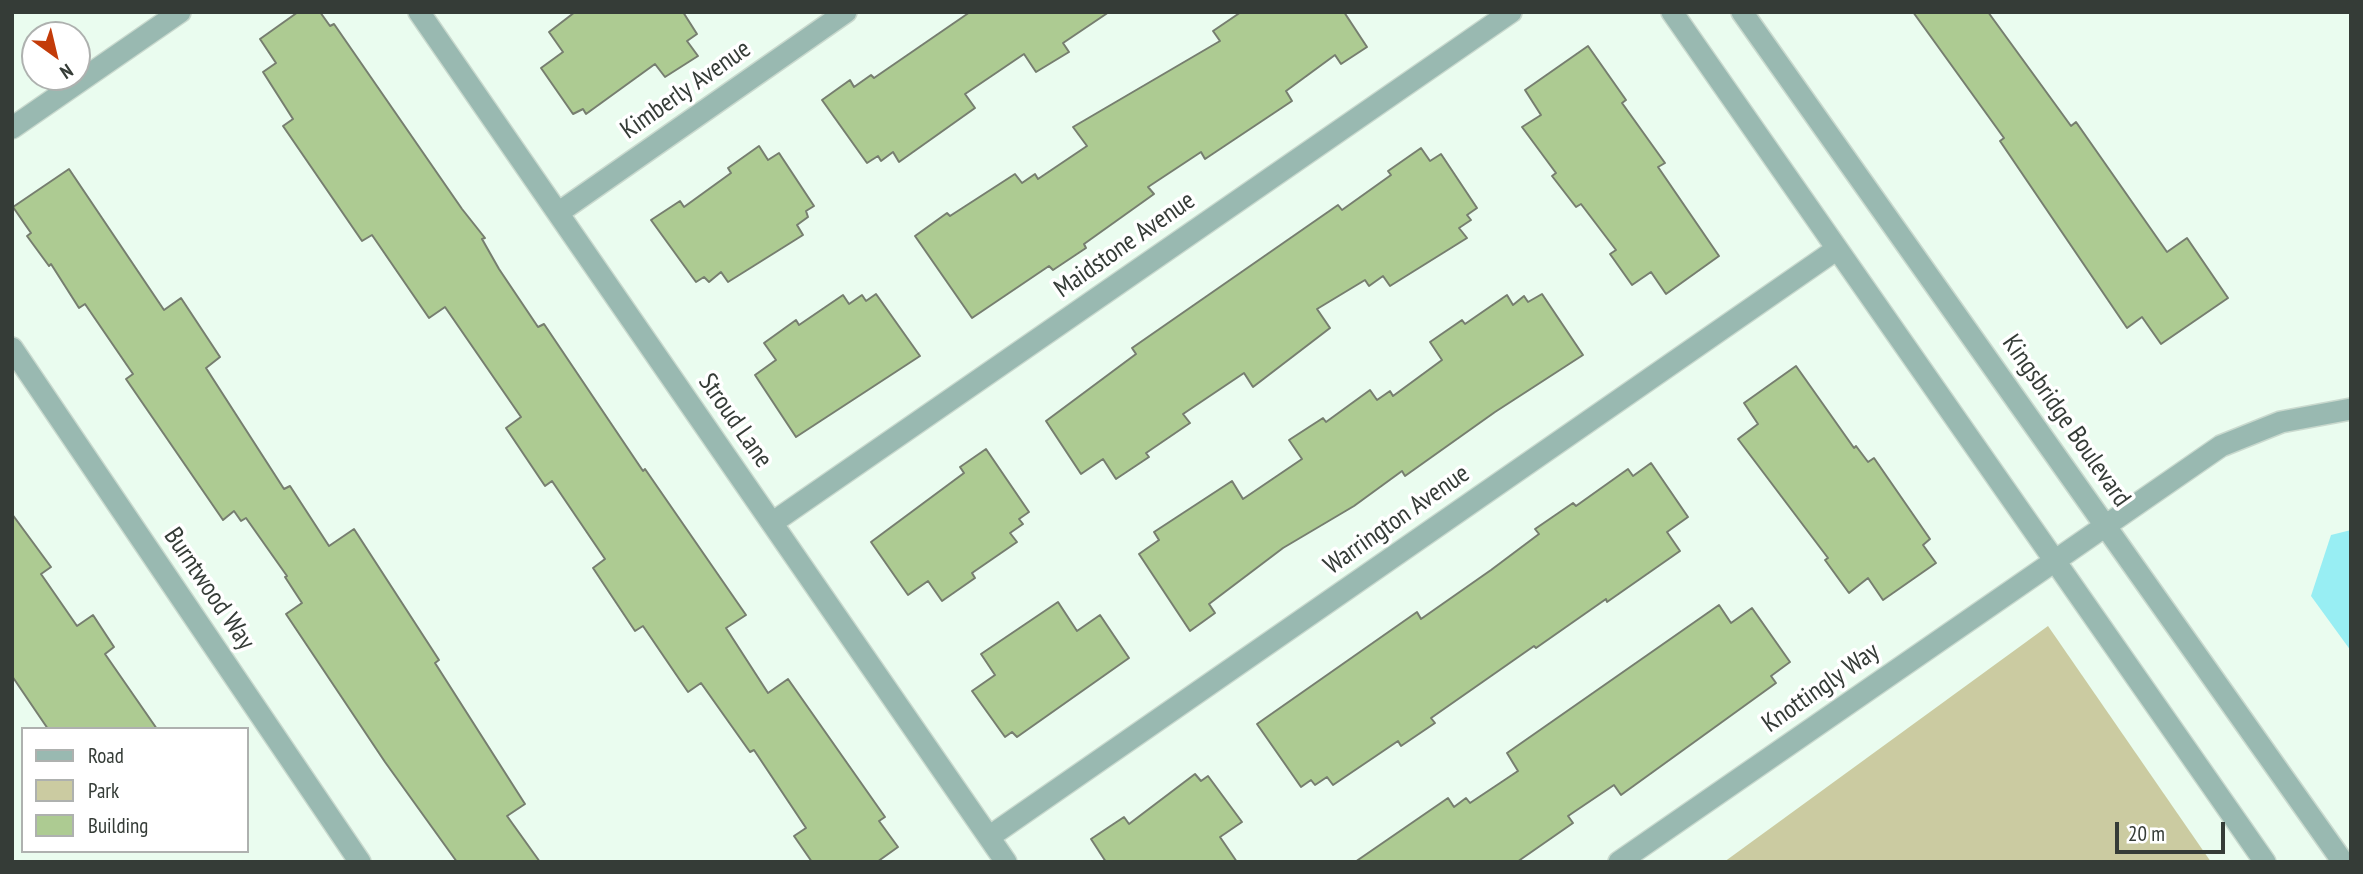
<!DOCTYPE html>
<style>
body{margin:0}
#map{position:relative;width:2363px;height:874px;overflow:hidden;background:#eafcef;font-family:"PT Sans Narrow",sans-serif}
canvas{display:block}
.frame{position:absolute;inset:0;border:14px solid #353c37;pointer-events:none}
.legend{position:absolute;left:21px;top:727px;width:228px;height:126px;box-sizing:border-box;background:#fff;border:2px solid #aeb1af;margin:0;padding:9px 12px;list-style:none;font-size:21px;color:#353c37}
.legend li{display:flex;align-items:center;gap:14px;height:35px}
.legend b{width:35px;border:2px solid #aeb1af}
.north{position:absolute;left:21px;top:21px;width:70px;height:70px;box-sizing:border-box;background:#fff;border:2px solid #aeb1af;border-radius:50%;rotate:146deg;font-size:19px;font-weight:700;line-height:28px;text-align:center;color:#353c37}
.north::after{content:'';display:block;margin:auto;width:24px;height:32px;background:#c33b09;clip-path:polygon(50% 0,100% 100%,50% 72%,0 100%)}
.scale{position:absolute;left:2115px;top:822px;width:110px;height:32px;box-sizing:border-box;border:4px solid #353c37;border-top:0;padding-left:9px;font-size:21px;line-height:24px;white-space:nowrap;color:#353c37;-webkit-text-stroke:5px #fff;paint-order:stroke}
</style>
<div id="map">
<canvas width="2363" height="874"></canvas>
<div class="frame"></div>
<ul class="legend">
<li><b style="height:9px;background:#99b9b1"></b>Road</li>
<li><b style="height:19px;background:#cbcba1"></b>Park</li>
<li><b style="height:19px;background:#adcb92"></b>Building</li>
</ul>
<div class="north">N</div>
<div class="scale">20 m</div>
</div>
<script>
const ctx = document.querySelector('canvas').getContext('2d');
ctx.lineJoin = 'round';
function paint(path, color) { ctx.fillStyle = color; ctx.fill(path, 'evenodd'); }
function trace(path, color, width, dash) { ctx.strokeStyle = color; ctx.lineWidth = width; ctx.lineCap = dash ? 'butt' : 'round'; ctx.setLineDash(dash || []); ctx.stroke(path); }
function write(font, color, halo, rows, align = 'center') {
  ctx.font = font + ' "PT Sans Narrow",sans-serif'; ctx.lineWidth = 7; ctx.setLineDash([]); ctx.textBaseline = 'middle'; ctx.strokeStyle = halo; ctx.fillStyle = color; for (const [text, x, y, turn = 0] of rows) {
    ctx.save(); ctx.translate(x, y); ctx.rotate((+turn || 0) * Math.PI / 180); ctx.textAlign = isNaN(turn) ? turn : align; if (halo) ctx.strokeText(text, 0, 0); ctx.fillText(text, 0, 0); ctx.restore();
  }
}
const green = new Path2D(`
 M 2048,626 L 2211,862 L 1724,862 Z`);
const water = new Path2D(`
 M 2351,530 L 2351,651 L 2311,596 L 2331,535 Z`);
const building = new Path2D(`
 M 298,12 L 320,12 L 330,26 L 334,24 L 462,209 L 485,238 L 482,239 L 499,269 L 538,327 L 544,324 L 643,471 L 645,469 L 746,615 L 726,628 L 768,693 L 788,679 L 885,817 L 879,821 L 898,847 L 877,862 L 812,862 L 794,836 L 806,828 L 754,750 L 750,752 L 701,683 L 688,692 L 643,626 L 635,631 L 593,568 L 605,559 L 552,481 L 545,486 L 506,428 L 521,417 L 445,307 L 429,318 L 372,235 L 362,241 L 283,126 L 293,119 L 263,72 L 276,63 L 260,39 Z
 M 575,12 L 683,12 L 697,34 L 687,41 L 698,56 L 665,77 L 655,64 L 586,114 L 583,109 L 573,114 L 541,68 L 563,52 L 549,32 Z
 M 970,12 L 1109,12 L 1063,43 L 1069,52 L 1036,72 L 1024,54 L 965,94 L 975,108 L 899,162 L 893,152 L 881,161 L 878,156 L 867,163 L 822,100 L 850,80 L 854,87 L 871,75 L 874,78 Z
 M 1241,12 L 1344,12 L 1367,47 L 1341,64 L 1335,55 L 1286,91 L 1292,101 L 1205,159 L 1201,152 L 1148,187 L 1154,194 L 1084,244 L 1086,248 L 1053,270 L 1049,266 L 972,318 L 915,236 L 947,213 L 950,216 L 1015,174 L 1022,183 L 1035,174 L 1038,179 L 1087,146 L 1073,127 L 1220,41 L 1213,31 Z
 M 1913,12 L 1988,12 L 2071,126 L 2076,122 L 2167,252 L 2187,238 L 2228,298 L 2161,344 L 2142,317 L 2127,328 L 2000,141 L 2004,138 Z
 M 1588,46 L 1626,100 L 1622,103 L 1665,163 L 1658,167 L 1719,256 L 1666,294 L 1651,272 L 1632,285 L 1610,254 L 1616,250 L 1581,204 L 1576,207 L 1552,176 L 1556,173 L 1522,127 L 1541,115 L 1525,90 Z
 M 759,146 L 768,160 L 779,153 L 814,206 L 806,211 L 808,217 L 797,225 L 803,235 L 728,282 L 721,272 L 709,282 L 704,277 L 696,282 L 651,220 L 680,201 L 684,207 L 731,173 L 728,168 Z
 M 1421,148 L 1430,161 L 1441,154 L 1477,208 L 1467,215 L 1471,220 L 1459,228 L 1467,238 L 1390,286 L 1383,276 L 1369,286 L 1365,280 L 1317,309 L 1330,328 L 1253,387 L 1244,373 L 1183,414 L 1190,423 L 1146,453 L 1149,457 L 1116,479 L 1103,459 L 1081,474 L 1046,421 L 1136,354 L 1132,348 L 1338,205 L 1342,210 L 1391,175 L 1388,171 Z
 M 69,169 L 164,310 L 181,298 L 220,357 L 206,368 L 284,489 L 290,486 L 329,546 L 354,529 L 439,660 L 435,663 L 525,804 L 507,816 L 540,862 L 457,862 L 385,762 L 286,614 L 302,603 L 285,577 L 287,576 L 246,518 L 241,521 L 234,511 L 223,520 L 126,379 L 133,374 L 85,304 L 79,308 L 51,264 L 49,266 L 27,236 L 31,233 L 13,207 Z
 M 876,294 L 920,356 L 796,437 L 755,375 L 776,360 L 764,343 L 796,320 L 799,325 L 843,295 L 849,304 L 862,295 L 866,301 Z
 M 1542,294 L 1583,355 L 1495,412 L 1405,476 L 1402,471 L 1354,506 L 1283,548 L 1209,604 L 1215,613 L 1190,631 L 1139,554 L 1159,540 L 1154,532 L 1232,481 L 1243,499 L 1302,459 L 1289,440 L 1323,418 L 1326,422 L 1370,390 L 1377,400 L 1390,391 L 1393,396 L 1442,360 L 1430,342 L 1462,320 L 1465,324 L 1507,295 L 1513,305 L 1524,296 L 1528,302 Z
 M 1796,366 L 1854,448 L 1856,446 L 1868,462 L 1874,458 L 1930,539 L 1923,545 L 1936,563 L 1883,600 L 1868,578 L 1849,593 L 1825,560 L 1828,558 L 1738,439 L 1758,424 L 1744,403 Z
 M 986,449 L 1029,512 L 1019,519 L 1023,524 L 1010,533 L 1017,542 L 972,573 L 975,578 L 942,601 L 928,581 L 908,595 L 871,542 L 964,473 L 960,467 Z
 M 1651,463 L 1688,517 L 1667,532 L 1680,551 L 1607,602 L 1606,599 L 1536,648 L 1534,646 L 1431,718 L 1435,723 L 1401,746 L 1398,741 L 1333,785 L 1327,777 L 1315,785 L 1311,780 L 1301,787 L 1257,724 L 1417,612 L 1421,619 L 1491,570 L 1539,534 L 1535,529 L 1573,503 L 1576,506 L 1628,469 L 1633,476 Z
 M 12,514 L 51,567 L 41,574 L 77,626 L 93,615 L 114,647 L 105,654 L 157,729 L 48,729 L 12,676 Z
 M 1058,602 L 1077,631 L 1100,615 L 1129,658 L 1017,737 L 1012,732 L 1005,737 L 972,691 L 995,675 L 981,654 Z
 M 1719,605 L 1731,623 L 1752,608 L 1790,662 L 1771,676 L 1776,683 L 1621,795 L 1614,785 L 1568,816 L 1573,823 L 1517,862 L 1355,862 L 1448,798 L 1454,807 L 1466,798 L 1470,803 L 1518,771 L 1507,753 Z
 M 1195,774 L 1201,781 L 1208,776 L 1242,822 L 1220,837 L 1237,862 L 1106,862 L 1091,839 L 1124,817 L 1129,824 Z`);
const minor = new Path2D(`
 M 419,12 L 1006,862
 M 1672,12 L 2265,862
 M 1742,12 L 2343,862
 M 12,128 L 180,12
 M 558,213 L 846,12
 M 12,348 L 360,862
 M 772,523 L 1511,12
 M 989,837 L 1837,249
 M 1619,862 L 2221,446 L 2281,422 L 2351,409`);
const streetNames = [
 ["Kimberly Avenue",686,90,-35],
 ["Maidstone Avenue",1125,245,-35],
 ["Stroud Lane",735,421,55],
 ["Kingsbridge Boulevard",2066,421,55],
 ["Warrington Avenue",1397,520,-35],
 ["Burntwood Way",209,589,56],
 ["Knottingly Way",1821,688,-35]
];
paint(green, '#cbcba1');
paint(water, '#98eef3');
paint(building, '#adcb92');
trace(building, '#767e6f', 2);
trace(minor, '#c9d9ce', 24);
trace(minor, '#99b9b1', 21);
write('26px', '#353c37', '#fff', streetNames);
</script>
